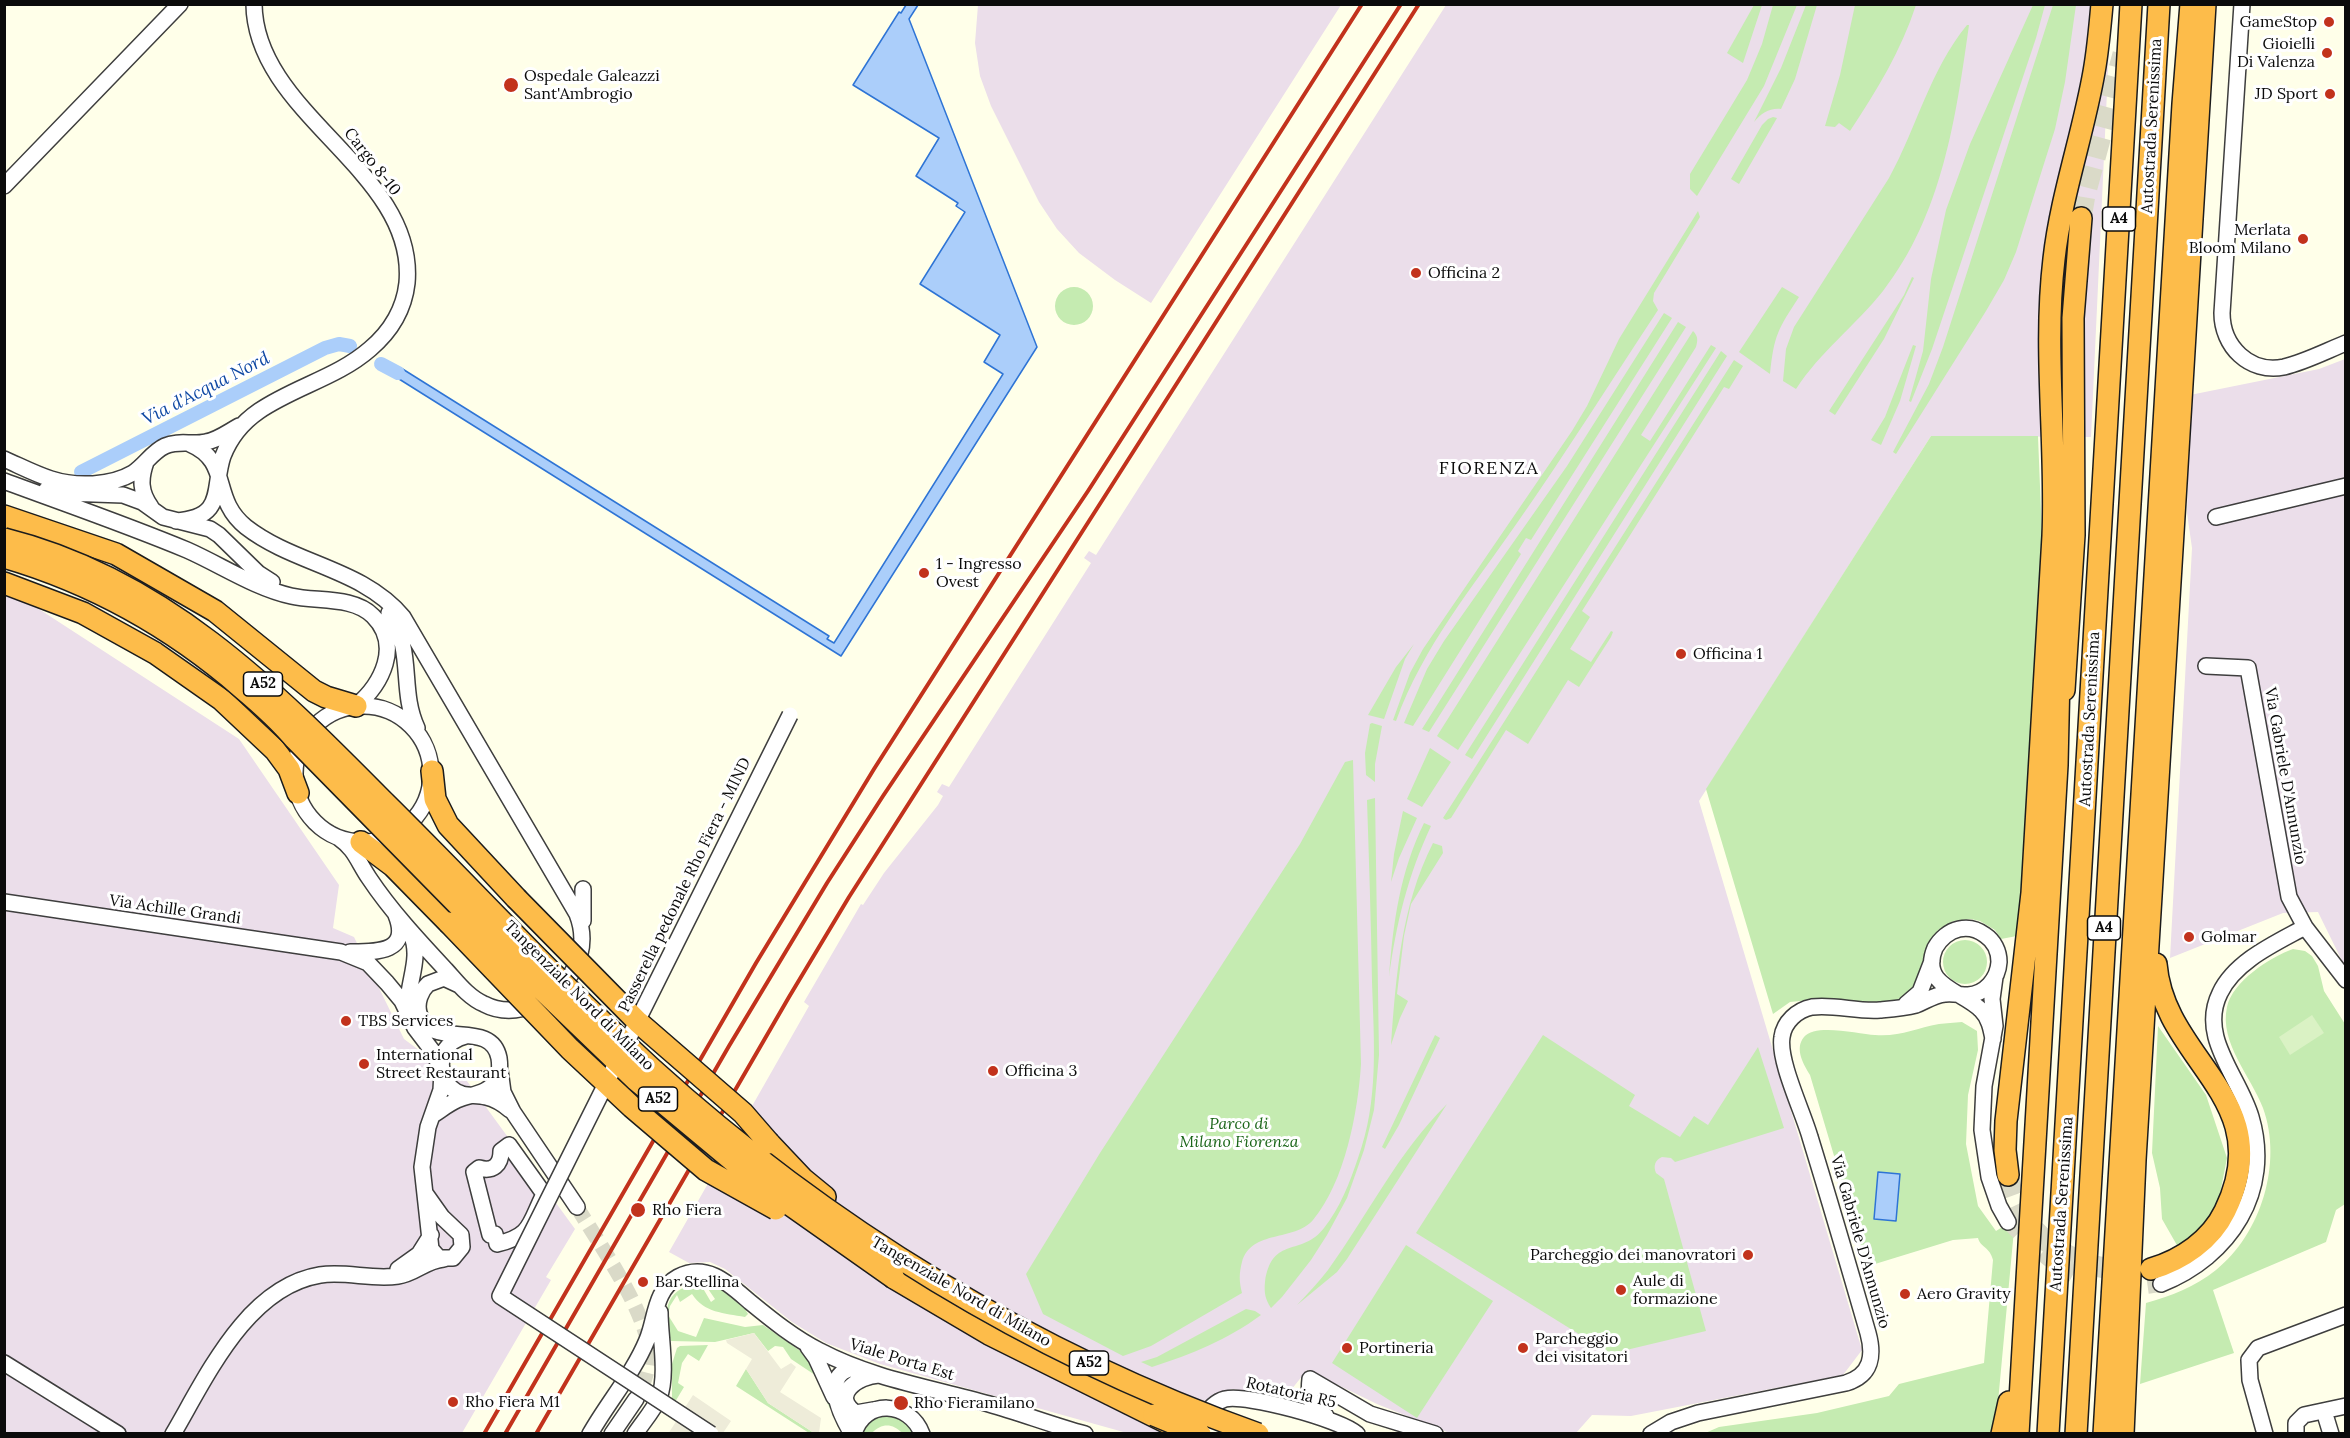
<!DOCTYPE html>
<style>
body{margin:0}
#map{position:relative;width:2350px;height:1438px;overflow:hidden;background:#ffffe9;font-family:Lora,serif}
canvas{display:block}
.frame{position:absolute;inset:0;border:6px solid #0b0b0b;pointer-events:none}
</style>
<div id="map">
<canvas width="2350" height="1438"></canvas>
<div class="frame"></div>
</div>
<script>
const ctx = document.querySelector('canvas').getContext('2d');
ctx.lineJoin = 'round';
function paint(path, color) { ctx.fillStyle = color; ctx.fill(path, 'evenodd'); }
function trace(path, color, width, dash) { ctx.strokeStyle = color; ctx.lineWidth = width; ctx.lineCap = dash ? 'butt' : 'round'; ctx.setLineDash(dash || []); ctx.stroke(path); }
function write(font, color, halo, rows, align = 'center') {
  ctx.font = font + ' Lora,serif'; ctx.lineWidth = 6; ctx.setLineDash([]); ctx.textBaseline = 'middle'; ctx.strokeStyle = halo; ctx.fillStyle = color; for (const [text, x, y, turn = 0] of rows) {
    ctx.save(); ctx.translate(x, y); ctx.rotate((+turn || 0) * Math.PI / 180); ctx.textAlign = isNaN(turn) ? turn : align; if (halo) ctx.strokeText(text, 0, 0); ctx.fillText(text, 0, 0); ctx.restore();
  }
}
const industrial = new Path2D(`
 M 978,5 L 978,4 L 1341,5 L 1151,303 L 1115,280 L 1079,253 L 1057,229 L 1039,202 L 991,106 L 980,76 L 975,43 Z
 M 1446,5 L 2111,5 L 2091,437 L 1931,436 L 1699,801 L 1862,1350 L 1843,1375 L 1631,1416 L 1592,1415 L 1576,1433 L 1452,1434 L 1377,1404 L 1307,1370 L 1291,1390 L 1283,1394 L 1272,1395 L 1232,1389 L 1211,1397 L 1195,1414 L 1188,1433 L 1127,1433 L 880,1364 L 826,1343 L 792,1322 L 725,1269 L 710,1262 L 689,1263 L 669,1252 L 809,1006 L 804,1002 L 861,904 L 863,905 L 884,873 L 938,805 L 943,796 L 937,792 L 942,784 L 949,787 L 1091,563 L 1084,558 L 1089,551 L 1096,555 Z
 M 2345,359 L 2345,967 L 2318,912 L 2283,913 L 2170,958 L 2192,548 L 2187,513 L 2190,395 L 2319,369 Z
 M 4,594 L 25,600 L 239,739 L 339,885 L 333,928 L 354,937 L 404,1039 L 435,1062 L 464,1077 L 575,1229 L 546,1277 L 551,1280 L 462,1433 L 5,1433 Z`);
const green = new Path2D(`
 M 1754,5 L 1762,5 L 1743,63 L 1727,53 Z
 M 1773,5 L 1797,5 L 1764,86 L 1697,196 L 1690,189 L 1690,174 L 1747,80 L 1762,44 Z
 M 1806,5 L 1817,5 L 1795,79 L 1781,109 C 1769,108 1762,113 1754,122 L 1781,68 Z
 M 1855,5 L 1916,5 C 1901,51 1877,90 1850,131 L 1839,123 L 1835,127 L 1825,126 L 1840,75 Z
 M 2033,5 L 2045,5 L 2036,38 L 1932,349 L 1911,402 L 1909,401 L 1923,351 L 1931,279 L 1946,210 L 1970,144 Z
 M 2053,5 L 2076,5 L 2065,82 L 2055,129 L 2016,252 L 2004,280 L 1986,311 L 1896,454 L 1893,452 L 1929,384 L 1943,347 Z
 M 1967,25 L 1969,25 C 1956,118 1942,215 1883,291 C 1856,325 1820,352 1796,389 L 1783,381 L 1786,349 L 1794,327 L 1889,178 C 1917,127 1930,70 1967,25 Z
 M 1773,117 L 1777,118 L 1739,184 L 1731,179 L 1762,125 L 1768,119 Z
 M 1698,211 L 1700,217 L 1654,293 L 1653,301 L 1658,310 C 1611,381 1566,453 1517,523 C 1472,588 1424,645 1396,721 L 1393,720 L 1410,673 L 1423,649 L 1572,431 L 1587,406 L 1619,339 Z
 M 1912,277 L 1914,278 L 1884,339 L 1835,415 L 1829,411 L 1904,295 Z
 M1055 306a19 19 0 1 1 38 0a19 19 0 1 1-38 0Z
 M 1782,287 L 1799,297 C 1778,329 1774,335 1770,374 L 1739,352 Z
 M 1664,313 L 1672,318 L 1531,540 L 1526,538 L 1518,551 L 1521,554 L 1413,726 L 1404,723 L 1427,669 L 1444,641 L 1567,466 Z
 M 1678,322 L 1686,327 L 1429,732 L 1422,729 Z
 M 1693,331 C 1698,336 1698,340 1696,347 L 1641,435 L 1650,441 L 1711,345 L 1716,348 L 1458,750 L 1437,736 Z
 M 1913,345 L 1916,346 L 1900,401 L 1881,445 L 1871,440 L 1885,417 Z
 M 1721,351 L 1727,356 L 1472,759 L 1465,755 Z
 M 1734,360 L 1743,366 L 1729,389 L 1724,387 L 1582,611 L 1590,617 L 1570,649 L 1591,662 L 1611,631 L 1613,632 L 1611,637 L 1579,687 L 1568,680 L 1528,744 L 1506,730 L 1451,818 L 1446,820 L 1443,818 Z
 M 1931,436 L 2038,436 L 2042,537 L 2029,831 L 2022,935 L 2001,939 L 1995,930 L 1980,921 L 1971,919 L 1953,921 L 1938,930 L 1931,939 L 1925,953 L 1922,979 L 1904,999 L 1885,1003 L 1810,1000 L 1790,1002 L 1773,1014 L 1706,789 Z
 M 1414,644 L 1405,659 L 1384,719 L 1368,715 L 1396,667 Z
 M 1372,723 L 1382,726 L 1375,764 L 1375,782 L 1366,775 L 1365,753 L 1370,724 Z
 M 1430,748 L 1451,762 L 1422,807 L 1407,799 Z
 M 1353,760 L 1361,1064 C 1358,1112 1345,1182 1313,1220 C 1294,1242 1252,1229 1242,1262 C 1239,1273 1239,1282 1242,1293 L 1151,1346 L 1123,1356 L 1043,1314 L 1026,1274 L 1100,1153 L 1300,844 L 1345,762 Z
 M 1375,798 L 1379,1055 L 1374,1110 L 1364,1150 L 1347,1198 L 1327,1235 L 1311,1260 L 1282,1297 L 1271,1308 C 1265,1299 1264,1292 1265,1282 C 1272,1235 1302,1257 1324,1228 C 1340,1208 1350,1182 1358,1158 C 1379,1101 1374,1042 1372,982 C 1371,922 1369,861 1367,800 Z
 M 1403,811 L 1417,818 L 1399,858 L 1391,882 L 1394,854 Z
 M 1424,823 L 1431,826 C 1408,875 1396,924 1389,977 C 1393,923 1400,872 1424,823 Z
 M 1433,843 L 1442,846 L 1443,853 L 1411,904 L 1404,936 L 1397,994 L 1408,1001 L 1400,1018 L 1391,1045 C 1396,976 1401,906 1433,843 Z
 M1943 962a22 22 0 1 1 44 0a22 22 0 1 1-44 0Z
 M 2293,949 L 2305,951 L 2312,956 L 2318,966 L 2324,991 L 2345,1024 L 2345,1204 L 2336,1210 L 2326,1242 L 2213,1290 L 2234,1353 L 2140,1384 L 2146,1303 C 2171,1296 2195,1287 2216,1270 C 2261,1234 2283,1163 2263,1108 C 2251,1076 2219,1043 2227,1007 C 2232,982 2270,957 2293,949 Z
 M 1962,1022 L 1977,1031 L 1978,1050 L 1968,1095 L 1966,1144 L 1978,1206 L 1996,1231 L 2015,1219 L 1998,1402 L 1992,1433 L 1703,1434 L 1719,1427 L 1817,1413 L 1889,1396 L 1899,1384 L 1984,1363 L 1993,1260 C 1990,1247 1980,1247 1978,1238 L 1953,1240 L 1875,1264 L 1865,1260 L 1810,1075 C 1804,1065 1794,1049 1804,1037 C 1815,1023 1859,1034 1875,1035 C 1900,1037 1916,1028 1939,1024 C 1946,1023 1954,1023 1962,1022 Z
 M 2158,1026 L 2206,1095 L 2227,1158 L 2217,1209 L 2198,1232 L 2178,1247 L 2162,1219 L 2160,1188 L 2152,1153 Z
 M 1435,1035 L 1440,1038 L 1399,1125 L 1385,1149 L 1382,1147 Z
 M 1543,1035 L 1635,1095 L 1629,1106 L 1680,1137 L 1694,1116 L 1708,1125 L 1758,1047 L 1784,1128 L 1675,1162 L 1671,1158 L 1662,1157 C 1655,1160 1653,1166 1656,1173 L 1664,1179 L 1706,1331 L 1622,1351 L 1624,1362 L 1416,1233 Z
 M 1447,1104 L 1347,1259 L 1337,1272 L 1297,1305 C 1308,1293 1319,1282 1328,1270 C 1368,1215 1398,1152 1447,1104 Z
 M 1406,1245 L 1493,1301 L 1417,1418 L 1332,1363 Z
 M 704,1283 L 701,1285 L 711,1302 L 715,1299 L 704,1283 L 718,1287 L 745,1309 L 748,1314 L 745,1317 C 724,1313 704,1313 692,1294 L 680,1302 L 677,1295 L 670,1306 L 668,1315 L 678,1331 L 696,1337 L 704,1318 L 745,1327 L 763,1325 L 809,1357 L 833,1407 L 830,1409 L 815,1375 L 791,1359 L 783,1347 L 775,1346 L 768,1351 L 754,1333 L 715,1342 L 671,1341 C 661,1309 666,1286 704,1283 Z
 M 1246,1309 L 1255,1311 L 1261,1315 C 1227,1340 1192,1354 1152,1367 L 1141,1362 L 1157,1357 Z
 M 708,1345 L 699,1361 L 688,1354 L 682,1363 L 678,1383 L 684,1387 L 672,1407 L 672,1364 L 677,1348 L 680,1346 Z
 M 746,1369 L 768,1403 L 814,1433 L 809,1433 L 736,1386 Z
 M 891,1415 L 905,1421 L 913,1433 L 902,1433 C 893,1423 881,1423 872,1433 L 861,1434 C 867,1419 876,1417 891,1415 Z`);
const pitch = new Path2D(`
 M 2312,1015 L 2324,1033 L 2290,1055 L 2279,1037 Z`);
const plaza = new Path2D(`
 M 754,1333 L 781,1369 L 791,1363 L 796,1367 L 780,1392 L 821,1418 L 819,1433 L 814,1433 L 768,1403 L 746,1369 L 752,1359 L 727,1343 L 726,1340 Z
 M 693,1395 L 731,1421 L 723,1433 L 668,1434 Z`);
const water = new Path2D(`
 M 906,5 L 918,5 L 909,19 L 1037,347 L 841,656 L 399,379 L 402,375 L 398,373 L 401,368 L 829,636 L 827,639 L 834,643 L 1003,374 L 984,362 L 1000,335 L 920,284 L 965,212 L 956,206 L 958,203 L 916,176 L 939,138 L 853,85 L 899,12 L 901,13 Z
 M 1878,1172 L 1900,1174 L 1896,1221 L 1874,1219 Z`);
const canal = new Path2D(`
 M 381,364 L 398,373
 M 81,472 L 325,348 L 339,344 L 350,346`);
const minorTunnel = new Path2D(`
 M 577,1207 C 598,1242 650,1316 649,1355 C 649,1371 643,1385 636,1399
 M 2008,1222 C 2054,1269 2091,1299 2161,1284`);
const highwayTunnel = new Path2D(`
 M 2081,218 L 2085,195 L 2123,54
 M 2008,1175 C 2019,1242 2088,1279 2151,1269`);
const minor = new Path2D(`
 M 2242,4 L 2222,313 C 2222,346 2249,374 2284,367 C 2305,362 2326,351 2346,343
 M 4,186 L 180,4
 M 190,444 C 232,462 210,498 246,527 C 295,565 362,568 403,617 L 577,914 C 588,942 580,970 557,990
 M 4,459 C 20,466 35,474 51,479 C 76,487 111,486 133,473 C 145,465 152,452 165,446 C 178,440 192,445 206,442 C 218,440 228,432 239,426
 M 146,462 C 140,479 140,492 151,507
 M 4,481 C 66,504 127,525 187,550 C 221,565 255,588 291,596 C 317,602 353,596 373,616 C 402,645 382,684 356,706
 M 47,489 L 65,493 L 123,495 L 142,502 L 163,517 L 210,529 L 219,535 L 258,573 L 272,582
 M 2216,517 L 2346,486
 M 176,521 C 226,517 212,489 223,456 C 230,438 243,422 259,411 C 294,387 338,377 370,349 C 390,332 404,310 407,283 C 417,171 255,115 254,4
 M 389,613 C 415,651 399,689 417,728
 M 2206,666 L 2248,668 L 2289,897 L 2305,927 L 2346,980
 M295 774a68 68 0 1 1 136 0a68 68 0 1 1-136 0Z
 M 339,838 C 355,849 358,862 369,878 C 391,911 419,941 446,970 C 457,982 468,997 484,1004 C 501,1013 520,1011 537,1004
 M 583,889 L 583,921
 M 4,902 L 341,952 L 368,963 L 387,983 L 402,1001 L 415,1028 L 434,1053 L 442,1072 L 441,1090 L 428,1127 L 422,1167 L 431,1249 L 439,1258 L 453,1258 L 462,1247 L 461,1235 L 442,1217 L 425,1193
 M 350,952 C 376,952 411,953 396,915
 M 1995,977 L 1992,999 L 1995,1026 L 1984,1086 L 1982,1130 L 1989,1177 L 1999,1206 L 2008,1222
 M 1906,1004 L 1920,992 L 1932,961
 M 409,1014 C 404,987 423,960 411,934
 M 466,1036 C 457,1038 449,1043 444,1052 C 437,1068 445,1089 462,1094 C 470,1096 478,1095 486,1097 C 495,1099 503,1104 510,1110
 M 500,1070 L 503,1092 L 513,1112 L 577,1207
 M 433,1115 C 441,1110 448,1104 457,1100 C 470,1094 488,1095 496,1080 C 500,1074 500,1065 499,1058 C 491,1017 430,1052 419,1013 C 416,1002 421,991 428,984 L 444,978 L 459,985
 M 509,1145 L 544,1194 C 529,1224 532,1236 497,1244 L 495,1234 L 490,1235 L 474,1172 L 479,1168 C 493,1172 501,1165 501,1151 Z
 M 398,1269 L 419,1254 L 431,1235
 M 2161,1284 C 2230,1257 2273,1191 2251,1117 C 2239,1076 2198,1037 2220,993 C 2235,961 2276,943 2305,927
 M 808,1347 L 816,1358 L 834,1397
 M 4,1363 L 118,1434
 M 1310,1379 L 1370,1414 L 1435,1434
 M 1310,1379 C 1308,1396 1310,1408 1326,1416
 M 873,1410 L 856,1413 C 830,1395 858,1376 879,1375
 M 2324,1411 L 2331,1434
 M 1202,1420 C 1207,1411 1214,1402 1225,1399 C 1247,1394 1339,1419 1357,1434
 M 173,1434 C 207,1376 247,1287 320,1275 C 346,1271 372,1280 398,1276 C 415,1274 426,1260 444,1259
 M 590,1434 C 608,1402 633,1374 647,1340 C 656,1319 654,1290 678,1277 C 707,1262 729,1284 750,1302 C 772,1320 794,1338 820,1351 C 873,1379 933,1388 989,1404 C 1021,1413 1052,1425 1085,1434
 M 612,1434 L 636,1399
 M 635,1434 C 643,1422 653,1411 659,1398 C 668,1375 660,1337 660,1312
 M 852,1434 C 840,1414 818,1369 859,1368
 M 854,1434 C 864,1398 910,1401 922,1434
 M 1651,1434 L 1671,1422 L 1698,1413 L 1846,1383 C 1872,1375 1874,1355 1868,1333 C 1849,1267 1830,1202 1810,1137 C 1803,1112 1778,1061 1782,1037 C 1784,1022 1797,1010 1812,1007 C 1834,1004 1858,1012 1880,1010 C 1891,1009 1904,1008 1916,1005 C 1926,1001 1934,995 1945,994 C 1953,993 1960,995 1968,995 C 1985,994 1998,979 1999,962 C 1999,951 1994,941 1985,935 C 1977,929 1968,927 1959,929 C 1949,931 1940,939 1935,948 C 1919,986 1963,991 1981,1010 C 1989,1018 1991,1028 1993,1039
 M 2265,1434 L 2250,1380 L 2249,1360 L 2258,1348 L 2346,1315
 M 2296,1434 L 2296,1423 L 2304,1415 L 2346,1406`);
const highway = new Path2D(`
 M 4,516 L 116,554 L 215,611 L 314,691 L 326,697 L 356,706
 M 4,583 L 83,613 L 155,653 L 222,700 L 275,750 L 289,769 L 298,793
 M 2064,690 L 2074,535 L 2073,318 L 2081,218
 M 432,771 L 435,799 L 448,825 L 516,898
 M 361,842 L 393,866 L 449,923
 M 769,1143 L 803,1179 L 825,1197
 M 2008,1175 L 2005,1150 L 2006,1121 L 2032,893 L 2053,536 C 2057,444 2043,351 2054,259 C 2061,196 2083,135 2094,72 C 2098,50 2100,27 2102,4
 M 2151,1269 C 2182,1260 2211,1240 2225,1211 C 2280,1098 2164,1062 2156,964
 M 894,1278 L 989,1334 L 1170,1424
 M 2002,1434 L 2009,1402
 M 2018,1434 L 2057,765 L 2059,675
 M 2048,1434 L 2131,4
 M 2076,1434 L 2159,4
 M 2104,1434 L 2183,104 L 2191,4
 M 2123,1434 L 2135,1160 L 2205,4`);
const rail = new Path2D(`
 M 484,1434 L 756,963 L 874,769 L 1362,4
 M 505,1434 L 729,1046 L 827,883 L 883,796 L 1088,491 L 1401,4
 M 536,1434 L 789,997 L 849,897 L 1419,4`);
const minorBridge = new Path2D(`
 M 711,1434 L 500,1296 L 790,715`);
const highwayBridge = new Path2D(`
 M 4,539 C 164,579 273,690 385,803 C 474,891 559,984 651,1068 C 826,1227 1035,1355 1258,1434
 M 4,557 C 93,583 173,628 242,688 C 261,704 279,720 295,739 L 532,980 L 636,1080 L 762,1185 L 894,1278
 M 516,898 L 638,1022 L 743,1113 L 769,1143
 M 449,923 L 570,1049 L 632,1107 L 706,1170 L 776,1209
 M 1154,1415 L 1200,1434`);
const markers = [
 [2329,22,6,"#c2321c"],
 [2327,53,6,"#c2321c"],
 [511,85,8,"#c2321c"],
 [2330,94,6,"#c2321c"],
 [2303,239,6,"#c2321c"],
 [1416,273,6,"#c2321c"],
 [924,573,6,"#c2321c"],
 [1681,654,6,"#c2321c"],
 [2189,937,6,"#c2321c"],
 [346,1021,6,"#c2321c"],
 [364,1064,6,"#c2321c"],
 [993,1071,6,"#c2321c"],
 [638,1210,8,"#c2321c"],
 [1748,1255,6,"#c2321c"],
 [643,1282,6,"#c2321c"],
 [1621,1290,6,"#c2321c"],
 [1905,1294,6,"#c2321c"],
 [1347,1348,6,"#c2321c"],
 [1523,1348,6,"#c2321c"],
 [453,1402,6,"#c2321c"],
 [901,1403,8,"#c2321c"]
];
const shields = [
 [2119,219,33],
 [263,684,39],
 [2104,928,33],
 [658,1099,39],
 [1089,1363,39]
];
const shieldNames = [
 ["A4",2119,219],
 ["A52",263,684],
 ["A4",2104,928],
 ["A52",658,1099],
 ["A52",1089,1363]
];
const poiNames = [
 ["GameStop",2317,22,"right"],
 ["Gioielli",2315,44,"right"],
 ["Di Valenza",2315,62,"right"],
 ["Ospedale Galeazzi",524,76],
 ["Sant'Ambrogio",524,94],
 ["JD Sport",2318,94,"right"],
 ["Merlata",2291,230,"right"],
 ["Bloom Milano",2291,248,"right"],
 ["Officina 2",1428,273],
 ["1 - Ingresso",936,564],
 ["Ovest",936,582],
 ["Officina 1",1693,654],
 ["Golmar",2201,937],
 ["TBS Services",358,1021],
 ["International",376,1055],
 ["Street Restaurant",376,1073],
 ["Officina 3",1005,1071],
 ["Rho Fiera",652,1210],
 ["Parcheggio dei manovratori",1736,1255,"right"],
 ["Aule di",1633,1281],
 ["formazione",1633,1299],
 ["Bar Stellina",655,1282],
 ["Aero Gravity",1917,1294],
 ["Parcheggio",1535,1339],
 ["dei visitatori",1535,1357],
 ["Portineria",1359,1348],
 ["Rho Fiera M1",465,1402],
 ["Rho Fieramilano",914,1403]
];
const streetNames = [
 ["Autostrada Serenissima",2152,126,-87],
 ["Cargo 8-10",372,162,52],
 ["Autostrada Serenissima",2090,719,-87],
 ["Via Gabriele D'Annunzio",2285,776,80],
 ["Passerella pedonale Rho Fiera - MIND",685,885,-64],
 ["Via Achille Grandi",175,910,8],
 ["Tangenziale Nord di Milano",579,996,45],
 ["Autostrada Serenissima",2062,1204,-86],
 ["Via Gabriele D'Annunzio",1860,1242,74],
 ["Tangenziale Nord di Milano",961,1292,30],
 ["Viale Porta Est",902,1360,17],
 ["Rotatoria R5",1291,1393,13]
];
const parkNames = [
 ["Parco di",1239,1124],
 ["Milano Fiorenza",1239,1142]
];
const waterNames = [
 ["Via d'Acqua Nord",206,389,-27]
];
const neighbourhoodNames = [
 ["FIORENZA",1489,469]
];
paint(industrial, '#ebdeea');
paint(green, '#c5ebb1');
paint(pitch, '#daf2c4');
paint(plaza, '#eeecd9');
paint(water, '#abcefa');
trace(water, '#2e74d5', 1.5);
trace(canal, '#abcefa', 14);
trace(minorTunnel, '#dadac8', 15, [15, 8]);
trace(highwayTunnel, '#dadac8', 21, [21, 10]);
trace(minor, '#3e3e3e', 18);
trace(highway, '#1c1c1c', 24);
trace(minor, '#fff', 15);
trace(highway, '#fdbc4a', 21);
trace(rail, '#c2321c', 4);
trace(minorBridge, '#3e3e3e', 18, []);
trace(highwayBridge, '#1c1c1c', 24, []);
trace(minorBridge, '#fff', 15);
trace(highwayBridge, '#fdbc4a', 21);
for (const [x, y, r, color] of markers) { const dot = new Path2D(); dot.arc(x, y, r, 0, 2 * Math.PI); ctx.fillStyle = color; ctx.fill(dot); trace(dot, '#fff', 2); }
for (const [x, y, w] of shields) { const box = new Path2D(); box.roundRect(x - w / 2, y - 12, w, 24, 4.5); ctx.fillStyle = '#fff'; ctx.fill(box); trace(box, '#0b0b0b', 1.5); }
write('bold 15px', '#0b0b0b', null, shieldNames);
write('16px', '#0b0b0b', '#fff', poiNames, 'left');
write('16px', '#0b0b0b', '#fff', streetNames);
write('italic 16px', '#1b6619', '#fff', parkNames);
write('italic 18px', '#0f48a3', '#fff', waterNames);
ctx.letterSpacing = '1.5px';
write('18px', '#0b0b0b', '#fff', neighbourhoodNames);
ctx.letterSpacing = '0px';
</script>
